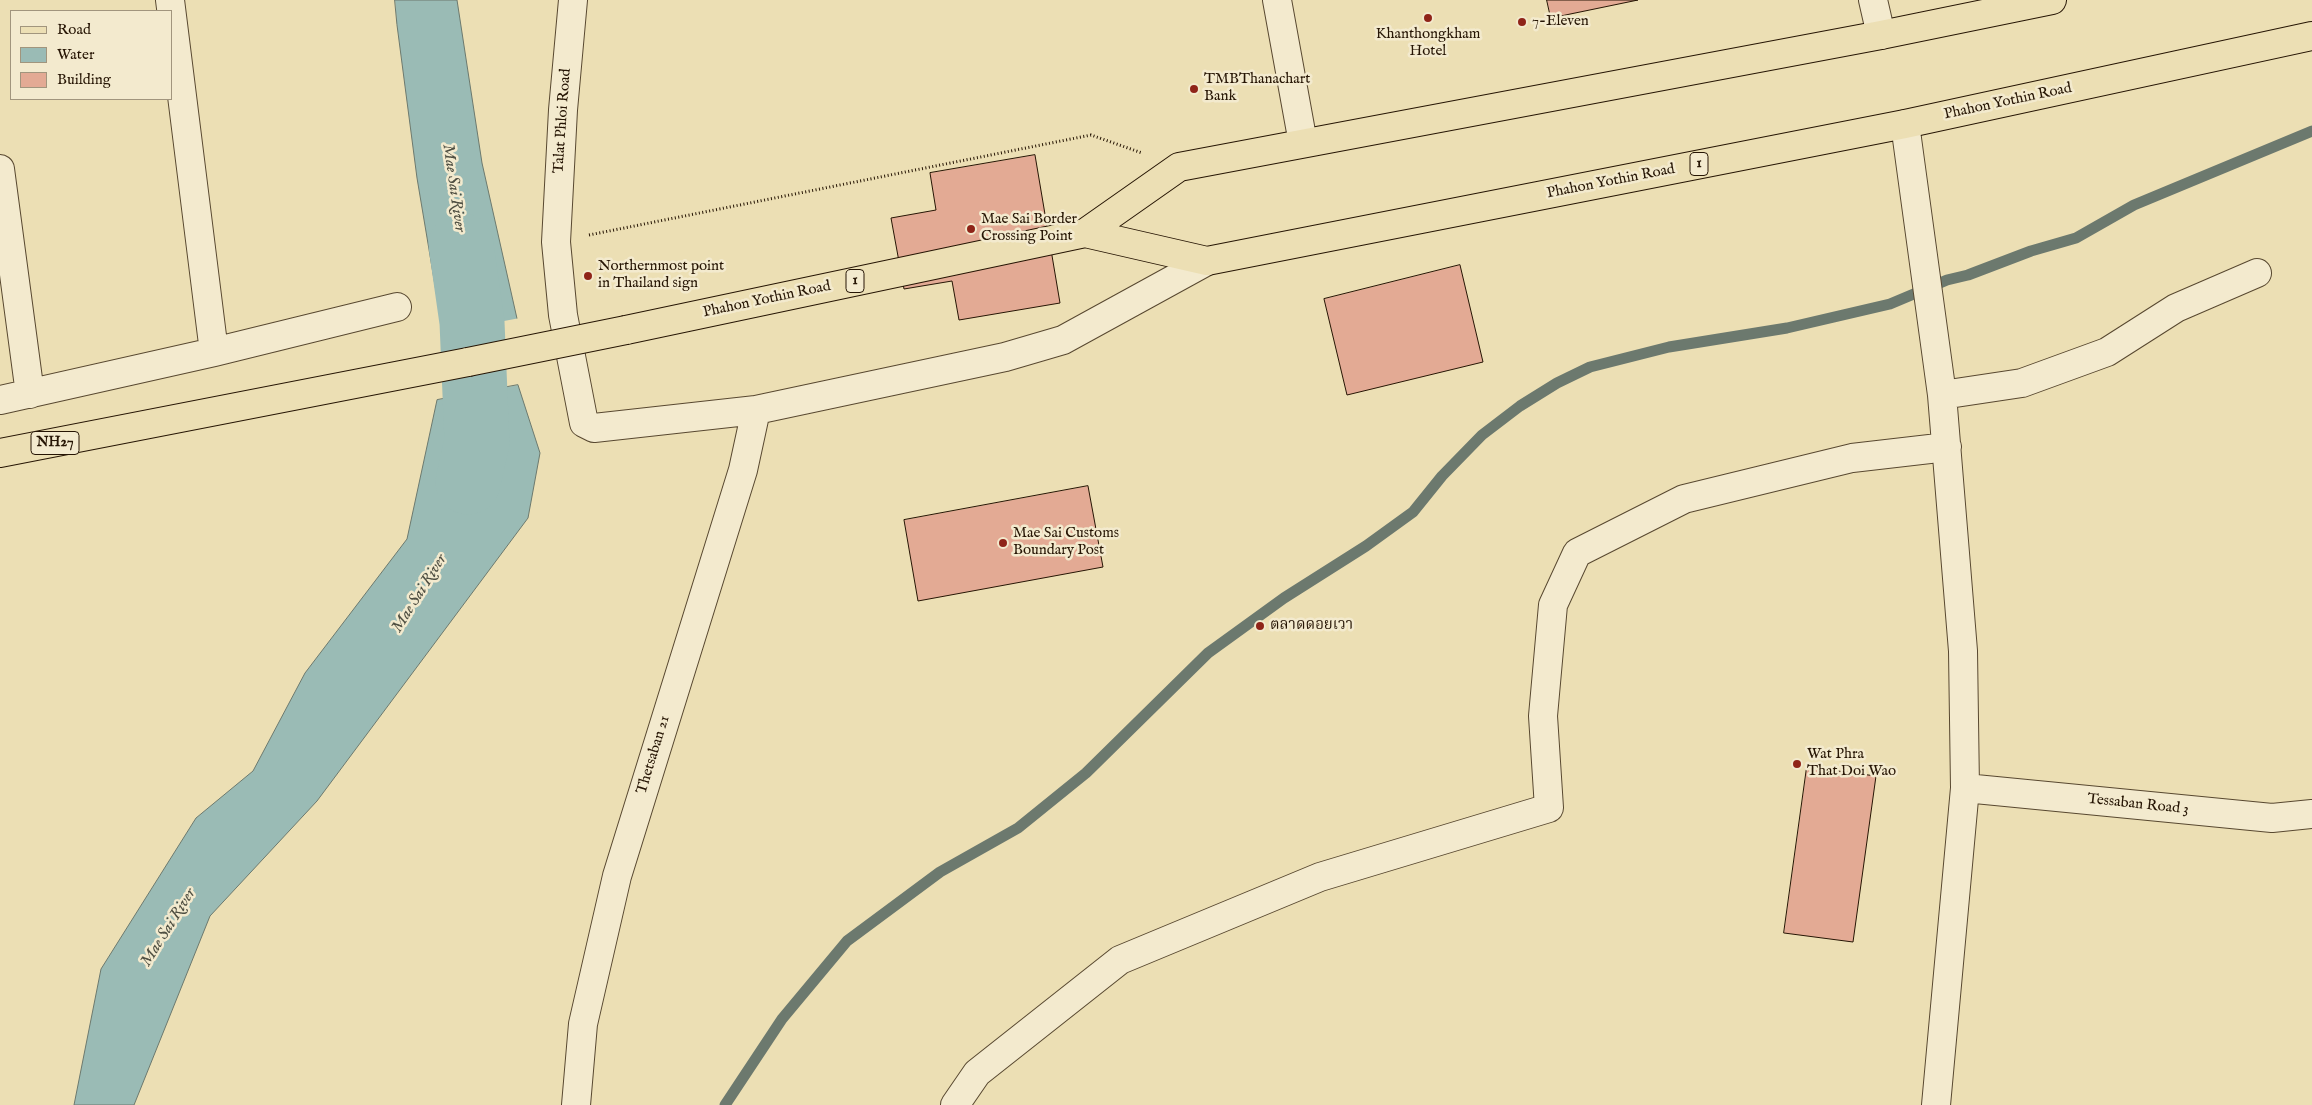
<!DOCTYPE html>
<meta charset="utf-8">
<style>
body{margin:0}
#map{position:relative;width:2312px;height:1105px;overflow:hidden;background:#ecdfb4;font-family:"IM FELL English",serif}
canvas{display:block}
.legend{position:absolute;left:10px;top:10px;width:162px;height:90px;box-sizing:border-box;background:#f3eace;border:1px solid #a1957d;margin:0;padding:6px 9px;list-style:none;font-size:15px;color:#261504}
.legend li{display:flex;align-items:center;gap:10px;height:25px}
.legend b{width:25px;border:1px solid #a1957d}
</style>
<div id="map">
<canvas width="2312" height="1105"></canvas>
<ul class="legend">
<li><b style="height:6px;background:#ecdfb4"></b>Road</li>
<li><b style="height:14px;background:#9abbb5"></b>Water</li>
<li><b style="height:14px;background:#e3aa94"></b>Building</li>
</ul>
</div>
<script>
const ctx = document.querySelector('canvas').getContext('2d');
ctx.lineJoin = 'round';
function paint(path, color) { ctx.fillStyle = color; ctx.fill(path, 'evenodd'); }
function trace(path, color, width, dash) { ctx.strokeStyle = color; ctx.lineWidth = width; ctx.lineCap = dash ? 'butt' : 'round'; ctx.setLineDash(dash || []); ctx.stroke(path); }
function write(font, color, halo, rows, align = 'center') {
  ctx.font = font + ' "IM FELL English","Noto Serif Thai",serif'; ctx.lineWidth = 5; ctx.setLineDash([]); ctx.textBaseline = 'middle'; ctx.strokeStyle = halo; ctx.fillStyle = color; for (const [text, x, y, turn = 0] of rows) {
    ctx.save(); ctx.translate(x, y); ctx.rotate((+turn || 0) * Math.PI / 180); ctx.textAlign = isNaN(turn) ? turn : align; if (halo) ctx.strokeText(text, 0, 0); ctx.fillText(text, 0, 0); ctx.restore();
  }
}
const water = new Path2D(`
 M 395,0 L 457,0 L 482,163 L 518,323 L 444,339 L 417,178 L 397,25 Z
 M 518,385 L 540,453 L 528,518 L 317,801 L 210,916 L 134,1105 L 74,1105 L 101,969 L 196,818 L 253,771 L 305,673 L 407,539 L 437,400 Z`);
const pier = new Path2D(`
 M 520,318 L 519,325 L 444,342 L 441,340 L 440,333 Z`);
const stream = new Path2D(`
 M 725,1105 L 782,1019 L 847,941 L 940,872 L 1018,828 L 1086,773 L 1208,653 L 1284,598 L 1366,546 L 1413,512 L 1442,476 L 1482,435 L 1520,406 L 1557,383 L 1590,367 L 1669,347 L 1787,328 L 1890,304 L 1947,280 L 1968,275 L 2031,251 L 2076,238 L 2134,205 L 2312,131`);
const river = new Path2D(`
 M 461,245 L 472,322 L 477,442 L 468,482`);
const building = new Path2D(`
 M 1547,0 L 1638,0 L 1551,18 Z
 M 1035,155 L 1060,303 L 959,320 L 952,281 L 904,289 L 891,218 L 936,210 L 930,173 Z
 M 1460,265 L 1483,362 L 1347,395 L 1324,299 Z
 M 1088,486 L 1103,567 L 918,601 L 904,520 Z
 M 1807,767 L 1876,776 L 1853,942 L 1784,933 Z`);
const path = new Path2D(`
 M 589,235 L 1091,135 L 1142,153`);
const minor = new Path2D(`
 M 170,0 L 214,352
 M 573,0 L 563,110 L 556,242 L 563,315 L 584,423 L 594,428 L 756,410 L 1005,357 L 1063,340 L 1207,261
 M 1277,0 L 1303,143
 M 1873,0 L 1881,35
 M 1905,124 L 1942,395 L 1963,651 L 1965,788 L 1936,1105
 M 0,169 L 30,394
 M 1942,395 L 2022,383 L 2107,352 L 2176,308 L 2257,273
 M 0,400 L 214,352 L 397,307
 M 1965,788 L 2272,818 L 2312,814
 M 576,1105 L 583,1024 L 617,876 L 743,470 L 756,410
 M 955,1105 L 977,1073 L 1120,960 L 1320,877 L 1549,808 L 1543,716 L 1553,605 L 1577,553 L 1684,499 L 1852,458 L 1947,447`);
const major = new Path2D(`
 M 1085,233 L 1207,261 L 1905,124 L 2312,36
 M 626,330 L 1085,233 L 1179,167 L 1881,35 L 2052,0
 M 0,453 L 468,362`);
const majorBridge = new Path2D(`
 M 468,362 L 626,330`);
const markers = [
 [1428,18,5,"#8f2418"],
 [1522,22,5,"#8f2418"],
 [1194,89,5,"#8f2418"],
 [971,229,5,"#8f2418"],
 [588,276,5,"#8f2418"],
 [1003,543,5,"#8f2418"],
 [1260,626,5,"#8f2418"],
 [1797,764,5,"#8f2418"]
];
const shields = [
 [1699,164,18],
 [855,281,18],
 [55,443,48]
];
const shieldNames = [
 ["1",1699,164],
 ["1",855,281],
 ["NH27",55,443]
];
const poiNames = [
 ["7-Eleven",1532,22],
 ["Khanthongkham",1428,35,"center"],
 ["Hotel",1428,52,"center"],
 ["TMBThanachart",1204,80],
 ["Bank",1204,97],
 ["Mae Sai Border",981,220],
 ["Crossing Point",981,237],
 ["Northernmost point",598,267],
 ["in Thailand sign",598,284],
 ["Mae Sai Customs",1013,534],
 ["Boundary Post",1013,551],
 ["ตลาดดอยเวา",1270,626],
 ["Wat Phra",1807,755],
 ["That Doi Wao",1807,772]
];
const streetNames = [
 ["Phahon Yothin Road",2008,102,-12],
 ["Talat Phloi Road",563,121,-86],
 ["Phahon Yothin Road",1611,182,-11],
 ["Phahon Yothin Road",767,300,-12],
 ["Thetsaban 21",654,755,-73],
 ["Tessaban Road 3",2138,805,6]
];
const waterNames = [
 ["Mae Sai River",453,188,82],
 ["Mae Sai River",420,594,-58],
 ["Mae Sai River",169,928,-58]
];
paint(water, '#9abbb5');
trace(water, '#6c796e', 1);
paint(pier, '#ecdfb4');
trace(stream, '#6c796e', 11);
trace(river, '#9abbb5', 65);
paint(building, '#e3aa94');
trace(building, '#261504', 1);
trace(minor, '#584830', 30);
trace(major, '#261504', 30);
trace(path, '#261504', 3, [1, 2.5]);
trace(minor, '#f3eace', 28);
trace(major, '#ecdfb4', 28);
trace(majorBridge, '#261504', 30, []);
trace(majorBridge, '#ecdfb4', 28);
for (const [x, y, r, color] of markers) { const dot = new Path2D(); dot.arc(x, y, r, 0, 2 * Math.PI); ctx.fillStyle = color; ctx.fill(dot); trace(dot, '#f3eace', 2); }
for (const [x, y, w] of shields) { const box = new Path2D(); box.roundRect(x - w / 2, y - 11.5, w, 23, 4); ctx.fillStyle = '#f3eace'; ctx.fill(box); trace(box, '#261504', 1); }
write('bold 14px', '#261504', null, shieldNames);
write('15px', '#261504', '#f3eace', poiNames, 'left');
write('15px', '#261504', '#f3eace', streetNames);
write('italic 16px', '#4f4f42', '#f3eace', waterNames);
</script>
